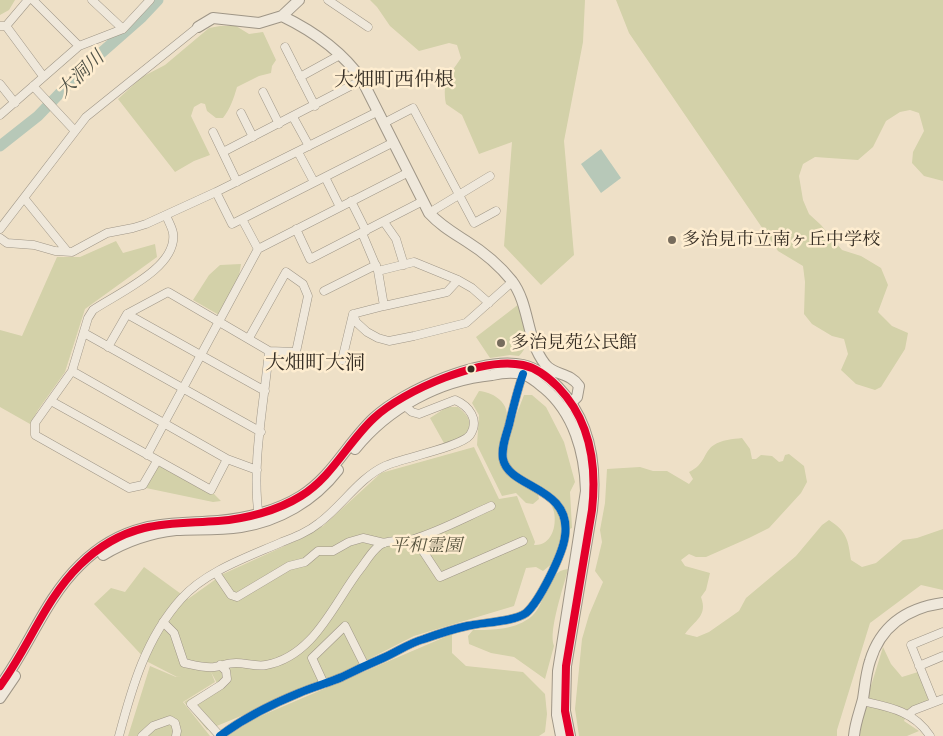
<!DOCTYPE html>
<meta charset="utf-8">
<style>
body{margin:0}
canvas{display:block;background:#eee0c7}
</style>
<canvas width="943" height="736"></canvas>
<script>
const ctx = document.querySelector('canvas').getContext('2d');
ctx.lineJoin = 'round';
function paint(path, color) { ctx.fillStyle = color; ctx.fill(path, 'evenodd'); }
function trace(path, color, width, dash) { ctx.strokeStyle = color; ctx.lineWidth = width; ctx.lineCap = dash ? 'butt' : 'round'; ctx.setLineDash(dash || []); ctx.stroke(path); }
function write(font, color, halo, rows, align = 'center') {
  ctx.font = font + ' "Gentium Book Plus","Noto Serif JP",serif'; ctx.lineWidth = 5; ctx.setLineDash([]); ctx.textBaseline = 'middle'; ctx.strokeStyle = halo; ctx.fillStyle = color; for (const [text, x, y, turn = 0] of rows) {
    ctx.save(); ctx.translate(x, y); ctx.rotate((+turn || 0) * Math.PI / 180); ctx.textAlign = isNaN(turn) ? turn : align; if (halo) ctx.strokeText(text, 0, 0); ctx.fillText(text, 0, 0); ctx.restore();
  }
}
const green = new Path2D(`
 M 0,0 L 15,0 L 9,10 L 0,15 Z
 M 370,0 L 585,0 L 583,42 L 564,141 L 574,255 L 541,285 L 504,246 L 512,142 L 479,154 L 462,115 L 446,104 C 442,81 449,76 461,58 L 457,45 L 449,43 L 419,51 L 390,26 L 377,7 Z
 M 616,0 L 943,0 L 943,181 L 924,176 L 912,163 L 913,152 L 924,131 L 919,113 L 910,110 L 900,112 L 886,121 L 873,147 L 858,160 L 815,157 L 803,164 L 799,176 L 803,200 L 809,214 L 821,225 L 842,250 L 861,256 L 881,268 L 888,285 L 878,312 L 892,326 L 908,333 L 905,349 L 881,387 L 875,390 L 856,384 L 841,370 L 848,354 L 844,339 L 832,336 L 812,324 L 804,314 L 805,282 L 803,266 L 778,251 L 629,33 Z
 M 220,26 L 236,26 L 249,34 L 263,32 L 276,60 L 272,66 L 271,73 L 259,76 L 237,87 C 234,98 230,109 223,118 L 216,118 L 207,111 L 205,104 L 201,103 L 194,107 L 191,116 L 210,155 L 194,161 L 175,172 L 118,99 L 142,77 L 165,65 L 209,28 Z
 M 116,241 L 123,253 L 155,244 L 157,257 L 85,309 L 65,372 L 38,410 L 30,424 L 0,407 L 0,330 L 22,336 L 57,257 L 80,257 Z
 M 241,264 L 239,276 L 219,315 L 193,300 L 209,275 L 220,265 Z
 M 519,304 C 523,321 534,342 519,356 L 510,355 L 490,358 L 476,337 Z
 M 479,391 C 492,392 507,401 507,415 C 507,430 503,445 501,460 L 538,494 L 539,499 L 533,504 L 526,503 L 516,493 L 502,496 L 477,445 L 479,415 L 472,403 Z
 M 524,395 L 532,395 L 546,407 L 564,442 L 575,482 L 570,492 L 572,528 L 567,530 L 563,509 C 552,500 511,472 508,461 C 503,445 518,411 524,395 Z
 M 447,407 L 458,407 C 468,416 472,419 468,434 L 445,445 L 430,418 Z
 M 742,438 L 750,449 L 752,459 L 756,459 L 761,455 L 772,456 L 779,462 L 783,461 L 785,455 L 789,454 L 804,466 L 807,482 L 801,493 L 769,528 L 749,538 L 706,557 L 696,557 L 689,554 L 681,560 L 685,566 L 710,573 L 706,590 L 701,597 C 708,616 695,620 685,634 L 697,637 L 709,632 L 739,611 L 746,598 L 796,556 L 822,525 L 829,520 C 847,532 848,539 851,560 L 862,567 L 876,563 L 903,540 L 917,538 L 943,529 L 943,590 L 921,585 L 870,623 L 837,730 L 837,736 L 579,736 L 575,709 L 582,639 L 589,615 L 603,582 L 595,571 L 602,542 L 600,530 L 605,503 L 607,469 L 640,467 L 653,471 L 667,471 L 689,484 L 693,479 L 689,472 C 706,464 703,452 714,445 C 721,440 733,439 742,438 Z
 M 474,447 L 499,499 L 517,496 L 535,542 L 534,545 C 551,546 557,527 554,512 C 553,508 551,505 550,501 L 562,517 L 564,535 L 553,563 L 543,571 L 536,567 L 526,568 L 514,606 L 414,636 L 328,680 L 207,730 L 184,702 L 217,683 L 211,672 L 215,682 L 183,702 L 210,736 L 128,736 L 150,666 L 176,677 L 183,676 L 177,677 L 148,662 L 94,604 L 111,588 L 125,592 L 144,567 L 188,599 L 223,574 L 300,539 L 323,526 L 381,473 Z
 M 161,466 L 214,494 L 221,501 L 213,502 L 146,488 L 156,467 Z
 M 568,569 C 564,586 548,631 554,646 L 545,679 L 514,657 L 491,653 L 469,644 L 468,636 L 473,630 C 493,630 516,630 532,616 C 547,603 545,571 568,569 Z
 M 452,634 L 452,653 L 466,666 L 523,672 L 545,694 L 547,714 L 545,732 L 539,736 L 227,736 L 256,718 Z
 M 883,647 L 891,664 L 902,677 L 918,672 L 930,704 L 909,708 L 904,721 L 919,731 L 907,736 L 860,736 L 862,715 Z`);
const water = new Path2D(`
 M 601,149 L 621,178 L 601,193 L 581,164 Z`);
const river = new Path2D(`
 M 0,146 L 38,116 L 84,68 L 142,17 L 158,0`);
const minor = new Path2D(`
 M 33,0 L 79,46
 M 92,0 L 123,29
 M 328,0 L 368,27
 M 0,26 L 6,26 L 28,0
 M 6,26 L 43,76
 M 285,47 L 315,106
 M 300,77 L 340,55
 M 0,84 L 15,103
 M 33,86 L 75,131
 M 263,92 L 279,124
 M 241,113 L 253,137
 M 0,115 L 79,46 L 123,29 L 150,0
 M 293,117 L 309,146
 M 384,123 L 413,108 L 474,223 L 496,211
 M 213,132 L 237,182
 M 223,152 L 362,80
 M 298,152 L 314,182
 M 325,177 L 340,207
 M 216,192 L 232,224 L 394,142
 M 24,198 L 67,251
 M 351,201 L 366,231
 M 429,213 L 490,176
 M 242,219 L 258,249
 M 384,222 L 396,239 L 404,265
 M 0,229 L 86,117 L 198,27
 M 296,229 L 310,259 L 423,201
 M 362,233 L 378,271 L 384,306
 M 0,238 L 7,243 L 34,245 L 55,251 L 72,252 L 107,233 L 133,228 L 146,224 L 216,192 L 377,112
 M 378,271 L 414,262 L 458,280 L 472,288 L 489,303
 M 324,291 L 376,265
 M 127,314 L 265,391
 M 353,314 L 356,322 L 367,332 L 378,338 L 389,341 L 414,336 L 466,323 L 512,282
 M 84,333 L 261,432
 M 108,347 L 127,314 L 168,292 L 269,351 L 296,352 L 308,296 L 303,284 L 286,272 L 249,338
 M 342,360 L 353,314 L 384,306 L 447,292 L 458,280
 M 72,371 L 227,459 L 257,470
 M 51,401 L 211,490 L 227,459
 M 147,455 L 258,249 L 409,172
 M 157,461 L 143,485 L 129,488 L 35,435 L 35,423 L 72,371 L 88,318 L 93,310 C 116,294 178,268 173,233 C 172,227 168,221 166,215
 M 259,518 C 251,465 264,404 269,351
 M 415,539 L 440,577 L 523,541
 M 216,573 L 231,595 L 237,597 L 289,566 L 305,562 L 318,551 L 333,551 L 349,542 L 363,538 L 384,543
 M 163,622 L 174,633 L 184,663 C 194,665 203,668 214,667 C 221,666 228,663 236,663 C 246,663 257,667 266,665 C 315,656 334,602 361,568 C 367,560 375,546 384,543 C 391,540 405,542 414,539 C 440,531 466,517 491,506
 M 220,665 L 226,671 L 227,679 L 221,685 L 191,704 L 220,736
 M 919,666 L 943,656
 M 324,684 L 312,658 L 345,626 L 365,666
 M 862,701 C 889,707 914,711 930,736
 M 934,702 L 911,645 L 943,632
 M 909,714 L 914,710 L 943,699
 M 119,736 C 132,687 146,638 181,599 C 206,571 248,557 282,542 C 295,537 308,532 319,523 C 342,506 359,478 385,466 C 402,458 461,447 470,435 C 480,420 469,406 455,400 L 419,414 L 412,412 L 404,405
 M 142,736 L 153,726 L 170,720 L 175,723 L 177,731 L 176,736
 M 220,736 C 244,718 272,704 299,693 C 313,687 328,683 342,677 C 356,670 369,664 383,658 C 397,652 409,643 424,639 C 438,634 453,629 467,626 C 484,622 513,622 526,613 C 539,602 563,554 565,536 C 572,486 509,489 503,459 C 501,448 506,436 509,425 C 513,408 517,391 523,374`);
const tertiary = new Path2D(`
 M 282,16 C 313,31 342,51 362,80 L 429,213 C 440,225 452,232 466,241 C 482,251 500,266 512,281 C 530,305 526,340 545,364 C 554,376 570,372 579,386 L 577,397 L 566,408
 M 198,27 L 213,18 L 259,23 L 282,16 L 299,0
 M 355,449 C 388,408 439,380 492,375 C 501,373 513,372 522,374 C 530,376 538,383 544,388 C 574,413 585,453 586,491 L 558,671 L 557,715 L 561,736
 M 103,555 C 126,541 149,533 176,530 C 197,529 219,530 241,527 C 279,521 314,501 338,470
 M 0,686 C 29,647 45,599 80,565 C 97,548 120,534 144,528 C 168,522 193,523 218,521 C 245,519 277,511 301,496 C 332,477 348,442 374,418 C 404,390 483,356 523,365 C 537,368 548,377 558,387 C 590,420 597,465 592,510 L 566,666 L 565,711 L 570,736
 M 0,698 L 15,676
 M 854,736 C 855,723 860,711 863,699 C 865,686 866,673 870,661 C 881,625 907,608 943,603`);
const bus1 = new Path2D(`
 M 0,686 C 29,647 45,599 80,565 C 97,548 120,534 144,528 C 168,522 193,523 218,521 C 245,519 277,511 301,496 C 332,477 348,442 374,418 C 404,390 483,356 523,365 C 537,368 548,377 558,387 C 590,420 597,465 592,510 L 566,666 L 565,711 L 570,736`);
const bus2 = new Path2D(`
 M 220,736 C 244,718 272,704 299,693 C 313,687 328,683 342,677 C 356,670 369,664 383,658 C 397,652 409,643 424,639 C 438,634 453,629 467,626 C 484,622 513,622 526,613 C 539,602 563,554 565,536 C 572,486 509,489 503,459 C 501,448 506,436 509,425 C 513,408 517,391 523,374`);
const markers = [
 [672,240,5,"#766c5d"],
 [501,343,5,"#766c5d"],
 [471,369,4.5,"#362e24"]
];
const poiNames = [
 ["多治見市立南ヶ丘中学校",682,240],
 ["多治見苑公民館",511,343]
];
const parkNames = [
 ["平和霊園",426,546]
];
const waterNames = [
 ["大洞川",81,75,-44]
];
const quarterNames = [
 ["大畑町西仲根",394,81],
 ["大畑町大洞",315,364]
];
paint(green, '#d3d1a9');
paint(water, '#b7c8b8');
trace(river, '#b7c8b8', 11);
trace(minor, '#9f9687', 9);
trace(tertiary, '#9f9687', 12);
trace(minor, '#efe8db', 8);
trace(tertiary, '#efe8db', 10);
trace(bus1, '#e4002b', 8);
trace(bus2, '#0065bd', 8);
for (const [x, y, r, color] of markers) { const dot = new Path2D(); dot.arc(x, y, r, 0, 2 * Math.PI); ctx.fillStyle = color; ctx.fill(dot); trace(dot, '#feedd0', 2); }
write('18px', '#362e24', '#feedd0', poiNames, 'left');
write('italic 18px', '#58543f', '#feedd0', parkNames);
write('italic 19px', '#505247', '#feedd0', waterNames);
write('20px', '#362e24', '#feedd0', quarterNames);
</script>
